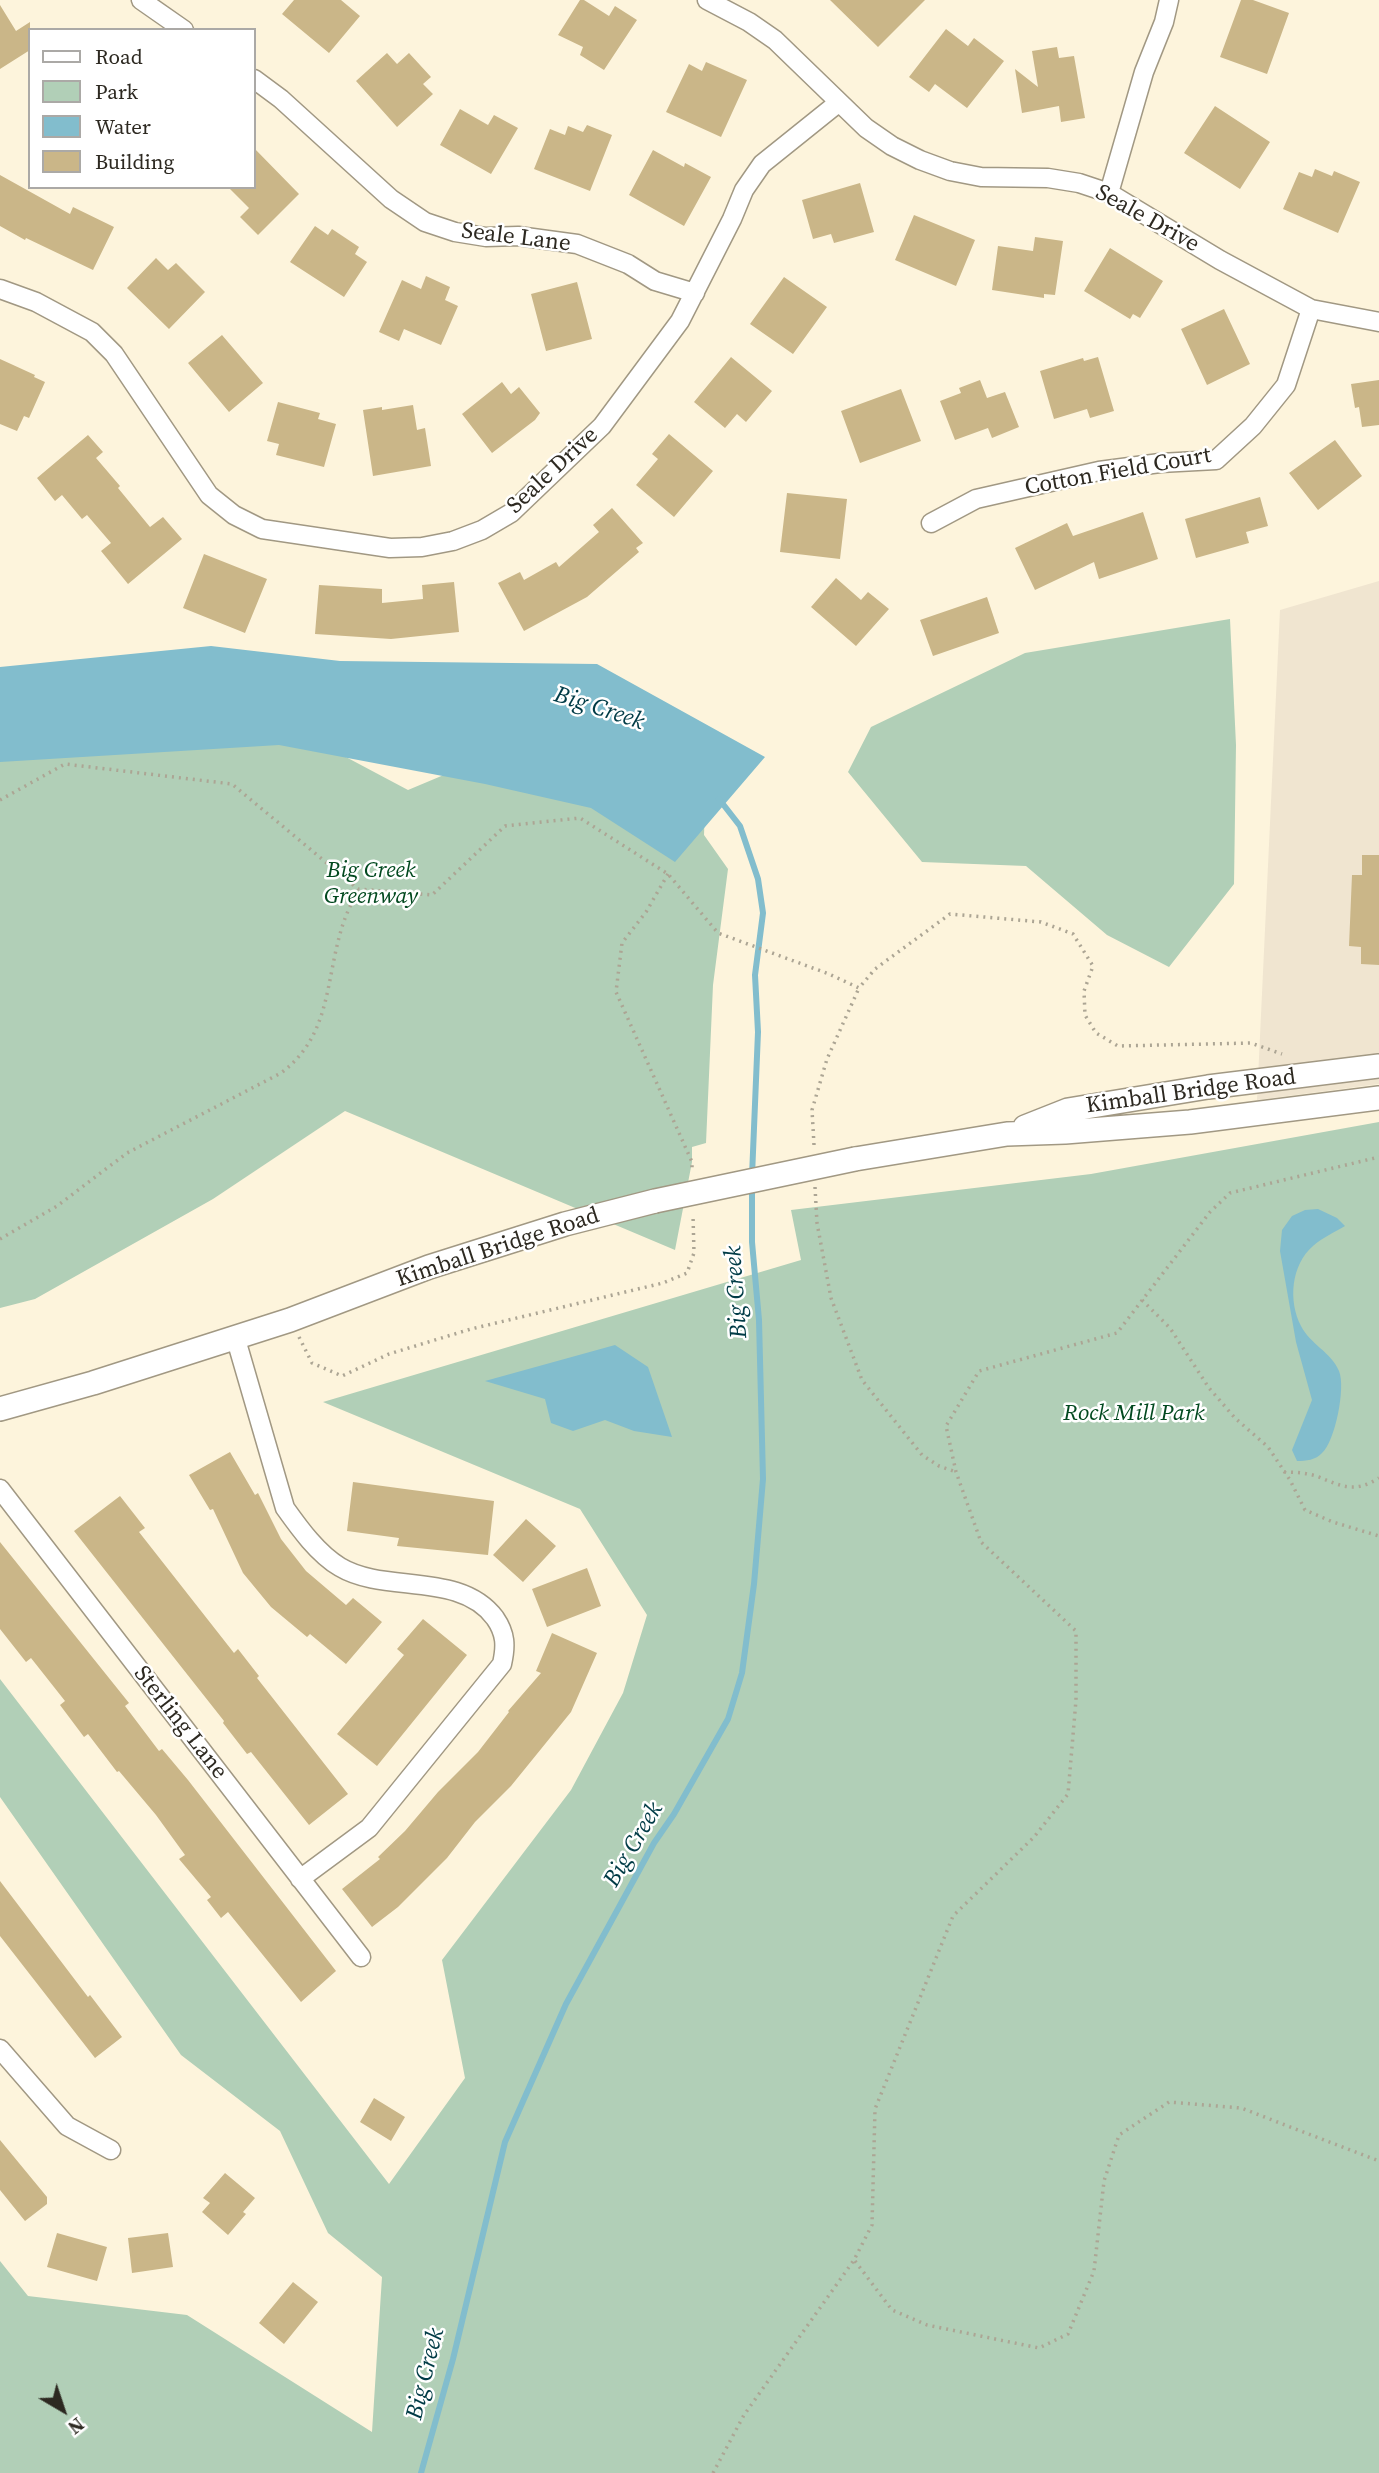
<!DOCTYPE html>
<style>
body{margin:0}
#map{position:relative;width:1379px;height:2473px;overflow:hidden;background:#fdf4dc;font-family:"Source Serif 4",serif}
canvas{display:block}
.legend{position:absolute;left:28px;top:28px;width:228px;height:161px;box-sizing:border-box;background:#fff;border:2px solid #aba9a6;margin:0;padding:9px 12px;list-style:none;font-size:21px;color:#2d2921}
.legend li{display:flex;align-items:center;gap:14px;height:35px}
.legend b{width:35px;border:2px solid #aba9a6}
.north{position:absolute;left:28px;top:2375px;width:70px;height:70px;-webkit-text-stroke:5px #fff;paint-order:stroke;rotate:141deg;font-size:19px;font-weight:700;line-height:28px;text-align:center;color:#2d2921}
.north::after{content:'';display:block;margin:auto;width:24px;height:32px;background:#2d2921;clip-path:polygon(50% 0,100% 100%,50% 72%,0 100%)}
</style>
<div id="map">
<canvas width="1379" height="2473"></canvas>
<ul class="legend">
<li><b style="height:9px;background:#fff"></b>Road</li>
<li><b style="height:19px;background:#b1cfb7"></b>Park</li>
<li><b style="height:19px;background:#82bdcd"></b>Water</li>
<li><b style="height:19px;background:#cab688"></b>Building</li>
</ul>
<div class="north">N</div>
</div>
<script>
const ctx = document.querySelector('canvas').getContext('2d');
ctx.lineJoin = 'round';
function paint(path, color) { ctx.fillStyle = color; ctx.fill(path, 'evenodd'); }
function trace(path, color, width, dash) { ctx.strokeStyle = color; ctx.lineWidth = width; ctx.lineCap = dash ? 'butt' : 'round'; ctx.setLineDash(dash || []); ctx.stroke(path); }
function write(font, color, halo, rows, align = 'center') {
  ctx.font = font + ' "Source Serif 4",serif'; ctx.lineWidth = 5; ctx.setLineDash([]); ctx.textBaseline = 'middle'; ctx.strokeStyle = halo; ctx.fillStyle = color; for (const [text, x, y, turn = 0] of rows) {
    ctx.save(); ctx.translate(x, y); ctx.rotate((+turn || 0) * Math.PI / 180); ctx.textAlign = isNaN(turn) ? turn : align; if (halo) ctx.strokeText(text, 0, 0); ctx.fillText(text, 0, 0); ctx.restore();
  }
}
const commercial = new Path2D(`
 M 1379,581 L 1379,1084 L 1257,1100 L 1280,610 Z`);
const green = new Path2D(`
 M 1230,619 L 1236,745 L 1234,884 L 1169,967 L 1107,935 L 1026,866 L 922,862 L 848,772 L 871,727 L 1025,653 Z
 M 248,705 L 408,790 L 520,743 L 705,805 L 704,835 L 728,869 L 713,985 L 706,1143 L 692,1147 L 692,1162 L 675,1250 L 345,1111 L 213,1199 L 35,1299 L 0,1308 L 0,707 Z
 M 1379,1122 L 1379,2473 L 0,2473 L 0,2261 L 28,2296 L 187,2315 L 372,2432 L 382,2277 L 328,2233 L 280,2131 L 181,2055 L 0,1797 L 0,1679 L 389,2184 L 465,2078 L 442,1960 L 571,1790 L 623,1693 L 647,1615 L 580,1509 L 323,1402 L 801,1260 L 791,1210 L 1091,1174 Z`);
const water = new Path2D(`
 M 211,646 L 340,661 L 597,664 L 765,757 L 675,862 L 591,808 L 485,784 L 279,745 L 0,762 L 0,667 Z
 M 1318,1209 L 1337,1218 L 1345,1226 C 1335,1232 1322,1238 1313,1246 C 1291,1265 1288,1301 1301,1326 C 1310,1344 1331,1352 1339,1371 C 1346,1387 1335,1442 1322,1453 C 1316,1460 1306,1461 1297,1461 L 1292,1450 L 1312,1400 L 1296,1342 L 1280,1251 L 1282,1230 L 1292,1216 L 1305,1210 Z
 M 615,1345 L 648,1367 L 672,1437 L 634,1431 L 605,1420 L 573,1431 L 551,1423 L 545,1399 L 485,1381 Z`);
const stream = new Path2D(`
 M 719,799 L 740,826 L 758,879 L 763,913 L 755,975 L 758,1032 L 752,1176
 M 421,2473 L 453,2359 L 505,2142 L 566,2004 L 654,1843 L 674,1814 L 728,1719 L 742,1673 L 754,1584 L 763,1479 L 759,1320 L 752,1242 L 752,1187`);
const building = new Path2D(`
 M 294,0 L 341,0 L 360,16 L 329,53 L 282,14 Z
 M 580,0 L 584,0 L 609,16 L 615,6 L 637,20 L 604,70 L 580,55 L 583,47 L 558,35 Z
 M 830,0 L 925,0 L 878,47 Z
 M 1241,0 L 1253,0 L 1289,13 L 1267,74 L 1220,57 Z
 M 0,5 L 16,31 L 30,22 L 30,50 L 0,69 Z
 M 946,29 L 968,46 L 974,38 L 1004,61 L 967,108 L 935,84 L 929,92 L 909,77 Z
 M 1057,47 L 1059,58 L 1074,56 L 1085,118 L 1061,122 L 1059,106 L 1022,113 L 1015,69 L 1038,87 L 1032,51 Z
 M 387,53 L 397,64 L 409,53 L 431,77 L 423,84 L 433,94 L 397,127 L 356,81 Z
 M 706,62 L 747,80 L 721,137 L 666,112 L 689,64 L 702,71 Z
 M 1215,106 L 1270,142 L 1240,189 L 1184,153 Z
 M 460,109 L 488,125 L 494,115 L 518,128 L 491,174 L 440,145 Z
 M 587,125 L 612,135 L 590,191 L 534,169 L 550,129 L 565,135 L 568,126 L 583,132 Z
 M 254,148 L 299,194 L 258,235 L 240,217 L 249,208 L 228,187 L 254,187 Z
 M 653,150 L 684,167 L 685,163 L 711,177 L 684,226 L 629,195 Z
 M 1315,169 L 1332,176 L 1334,171 L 1360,182 L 1338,233 L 1283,209 L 1299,172 L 1312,177 Z
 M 0,175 L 70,214 L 73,207 L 114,227 L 93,270 L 26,238 L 25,240 L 0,226 Z
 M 860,183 L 874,232 L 834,243 L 831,234 L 813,239 L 802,200 Z
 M 914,215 L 975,240 L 956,286 L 895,260 Z
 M 315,226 L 328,235 L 332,229 L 359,247 L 355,254 L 367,262 L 344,297 L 290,262 Z
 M 1035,237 L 1063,241 L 1055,295 L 1044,294 L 1044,298 L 992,290 L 998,246 L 1033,251 Z
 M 1110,248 L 1163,281 L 1140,318 L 1133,314 L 1130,319 L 1084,291 Z
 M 156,258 L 168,270 L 176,263 L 205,292 L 169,329 L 127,288 Z
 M 426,276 L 450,287 L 445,300 L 458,306 L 441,345 L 404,329 L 399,341 L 379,332 L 402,280 L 421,289 Z
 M 784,277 L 827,307 L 793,354 L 750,324 Z
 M 577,282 L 592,339 L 546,351 L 531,294 Z
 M 1224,309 L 1250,364 L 1207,385 L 1181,329 Z
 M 222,335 L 263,383 L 229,412 L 188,363 Z
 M 731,357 L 772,391 L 746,422 L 737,414 L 725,428 L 694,402 Z
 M 1098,357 L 1114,411 L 1090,418 L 1087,409 L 1054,419 L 1040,371 L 1083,358 L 1084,361 Z
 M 0,359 L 35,375 L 34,377 L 45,382 L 29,418 L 24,416 L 17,431 L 0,424 Z
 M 980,380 L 987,398 L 1005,392 L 1019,427 L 992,438 L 988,428 L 955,440 L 940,401 L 961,393 L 959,388 Z
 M 1379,380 L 1379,425 L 1362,427 L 1359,407 L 1355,408 L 1351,384 Z
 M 502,382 L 511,394 L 519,387 L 540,413 L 535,420 L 492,453 L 462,414 Z
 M 901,389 L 921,441 L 860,463 L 841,411 Z
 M 278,402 L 320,413 L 318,419 L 336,424 L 324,467 L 276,455 L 279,444 L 267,441 Z
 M 413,405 L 417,430 L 425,428 L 431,466 L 373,476 L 363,410 L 382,407 L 382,410 Z
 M 669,434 L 713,471 L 674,517 L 636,485 L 658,459 L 652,454 Z
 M 88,435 L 103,452 L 96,458 L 120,486 L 118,488 L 150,527 L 163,517 L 182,539 L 128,584 L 101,551 L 111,543 L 87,515 L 82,519 L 62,495 L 55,501 L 37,478 Z
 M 1335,440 L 1362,476 L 1318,510 L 1289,473 Z
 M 787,493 L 847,499 L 840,559 L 780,552 Z
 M 1260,497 L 1268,526 L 1246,532 L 1249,543 L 1196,558 L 1185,519 Z
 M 612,508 L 643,543 L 636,548 L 639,552 L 587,597 L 524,631 L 498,583 L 520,572 L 524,580 L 556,562 L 559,567 L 599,532 L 593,525 Z
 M 1143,512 L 1158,559 L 1099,579 L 1094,562 L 1035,590 L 1015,548 L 1067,523 L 1073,536 Z
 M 204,554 L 267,579 L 245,633 L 183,608 Z
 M 836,578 L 861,600 L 868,592 L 889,609 L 856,646 L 811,607 Z
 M 454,582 L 459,632 L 391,639 L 315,634 L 319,585 L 382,589 L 382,603 L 423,599 L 422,585 Z
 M 987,597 L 999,633 L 933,656 L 920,620 Z
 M 1362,855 L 1379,855 L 1379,965 L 1361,964 L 1361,947 L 1349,946 L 1352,875 L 1362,875 Z
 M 230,1452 L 255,1495 L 258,1493 L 281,1539 L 306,1571 L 346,1605 L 353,1598 L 382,1622 L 346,1664 L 310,1634 L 307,1637 L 271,1607 L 243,1573 L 213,1509 L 210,1510 L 189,1475 Z
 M 353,1482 L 494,1501 L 488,1555 L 397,1546 L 399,1538 L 347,1531 Z
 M 120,1496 L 145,1528 L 139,1532 L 234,1653 L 238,1649 L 259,1676 L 257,1678 L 348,1794 L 309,1825 L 251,1752 L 247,1754 L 223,1723 L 224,1721 L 74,1531 Z
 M 526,1519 L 556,1546 L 523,1582 L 493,1555 Z
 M 0,1542 L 129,1703 L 125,1706 L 159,1751 L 162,1749 L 188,1780 L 336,1971 L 301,2002 L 228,1912 L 221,1918 L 207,1900 L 211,1897 L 179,1859 L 185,1855 L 156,1815 L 119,1771 L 117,1772 L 88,1734 L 84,1737 L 60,1705 L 65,1701 L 31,1658 L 26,1662 L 0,1629 Z
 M 587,1568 L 601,1606 L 547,1627 L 532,1589 Z
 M 423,1619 L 467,1655 L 377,1766 L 337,1734 L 404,1655 L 397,1649 Z
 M 552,1633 L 597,1653 L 571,1712 L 511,1786 L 475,1822 L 447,1858 L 398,1907 L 372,1927 L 342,1889 L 380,1859 L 378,1857 L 405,1831 L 438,1792 L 478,1752 L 509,1712 L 508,1711 L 541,1673 L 536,1671 Z
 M 0,1881 L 88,1997 L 90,1995 L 122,2037 L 95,2058 L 0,1936 Z
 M 374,2098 L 405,2117 L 391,2141 L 360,2122 Z
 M 0,2140 L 47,2197 L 47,2204 L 25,2221 L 0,2190 Z
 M 225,2173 L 255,2198 L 243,2212 L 246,2214 L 228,2235 L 202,2212 L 210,2203 L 203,2198 Z
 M 57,2233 L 107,2247 L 97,2281 L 47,2267 Z
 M 168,2233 L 173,2267 L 132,2273 L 128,2238 Z
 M 293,2282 L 318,2302 L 284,2344 L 259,2323 Z`);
const path = new Path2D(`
 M 0,800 L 65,764 L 232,784 L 358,889 L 432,895 L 505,826 L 580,818 L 668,874 L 718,933 L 829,974 L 859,988 L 875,969 L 950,914 L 1041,922 L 1073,934 L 1093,966 L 1084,991 L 1085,1015 L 1096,1033 L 1118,1046 L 1251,1043 L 1282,1054
 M 668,874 L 646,912 L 622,943 L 616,992 L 692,1162 L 692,1172
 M 814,1145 L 812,1110 L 827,1059 L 859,988
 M 815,1187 L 817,1223 L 831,1298 L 862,1380 L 922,1455 L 939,1466 L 956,1472
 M 0,1239 L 57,1206 L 127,1153 L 281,1073 C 332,1035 325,979 343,924 C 347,912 353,900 358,889
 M 1142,1300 L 1170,1328 L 1209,1388 L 1235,1418 L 1268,1447 L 1290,1480 L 1305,1510 L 1333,1522 L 1379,1536
 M 299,1337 L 312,1363 L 342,1376 L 389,1354 L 471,1329 L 663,1283 L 687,1273 L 694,1253 L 693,1215
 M 1284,1472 C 1296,1472 1308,1473 1319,1477 C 1343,1487 1355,1493 1379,1478
 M 855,2261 L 892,2310 L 927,2325 L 1039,2348 L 1068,2334 L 1094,2271 L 1104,2181 L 1119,2135 L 1169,2102 L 1241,2108 L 1379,2161
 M 713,2473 L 744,2415 L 854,2260 L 872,2225 L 875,2109 L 953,1916 L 1034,1837 L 1068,1794 L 1076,1700 L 1076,1631 L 981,1542 L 956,1472 L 946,1426 L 979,1371 L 1117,1333 L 1210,1212 L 1230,1193 L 1379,1157`);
const minor = new Path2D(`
 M 141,0 L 184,30
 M 707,0 L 749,22 L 775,40 L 866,128 L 892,146 L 920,160 L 950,171 L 981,177 L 1048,178 L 1079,183 L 1109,193 L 1220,260 L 1311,309 L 1379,322
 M 254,79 L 281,99 L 391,199 L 425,222 L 455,232 L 486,237 L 518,236 L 577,244 L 628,264 L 655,281 L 695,293
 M 1109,193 L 1144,72 L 1164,22 L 1169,0
 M 0,289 L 36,302 L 92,332 L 114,354 L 209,495 L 234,515 L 262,529 L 390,548 L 422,547 L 453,541 L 482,530 L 511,513 L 602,426 L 680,321 L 732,219 L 744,190 L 762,164 L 838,103
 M 931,523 L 976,499 L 1099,471 L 1160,463 L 1216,460 L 1253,426 L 1286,385 L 1311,309
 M 235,1336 L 285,1508 C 300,1529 318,1554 340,1567 C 385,1594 460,1571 495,1618 C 506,1634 506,1646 502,1664 L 369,1828 L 300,1879
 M 0,1489 L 361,1957
 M 0,2049 L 67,2126 L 111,2150`);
const tertiary = new Path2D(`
 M 1025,1127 L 1068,1110 L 1208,1087 L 1379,1066
 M 855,1159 L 1007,1134 L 1065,1132 L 1190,1122 L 1379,1098
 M 0,1409 L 93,1383 L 290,1320 L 429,1267 L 565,1224 L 655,1201`);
const tertiaryBridge = new Path2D(`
 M 655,1201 L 855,1159`);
const streetNames = [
 ["Seale Drive",1147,219,29],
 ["Seale Lane",516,238,7],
 ["Seale Drive",553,471,-43],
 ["Cotton Field Court",1118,472,-10],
 ["Kimball Bridge Road",1191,1092,-8],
 ["Kimball Bridge Road",498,1248,-18],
 ["Sterling Lane",180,1723,52]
];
const parkNames = [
 ["Big Creek",371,871],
 ["Greenway",371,897],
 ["Rock Mill Park",1134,1414]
];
const waterNames = [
 ["Big Creek",599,709,18],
 ["Big Creek",737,1292,-94],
 ["Big Creek",634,1845,-60],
 ["Big Creek",426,2374,-76]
];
paint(commercial, '#f0e5d0');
paint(green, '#b1cfb7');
paint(water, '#82bdcd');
trace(stream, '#82bdcd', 6);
paint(building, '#cab688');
trace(minor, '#a19883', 21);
trace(tertiary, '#a19883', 26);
trace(path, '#aca594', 3.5, [2, 5]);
trace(minor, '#fff', 18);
trace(tertiary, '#fff', 23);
trace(tertiaryBridge, '#a19883', 26, []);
trace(tertiaryBridge, '#fff', 23);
write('23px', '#2d2921', '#fff', streetNames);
write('italic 23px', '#02491f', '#fff', parkNames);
write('italic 24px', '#003b46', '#fff', waterNames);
</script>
